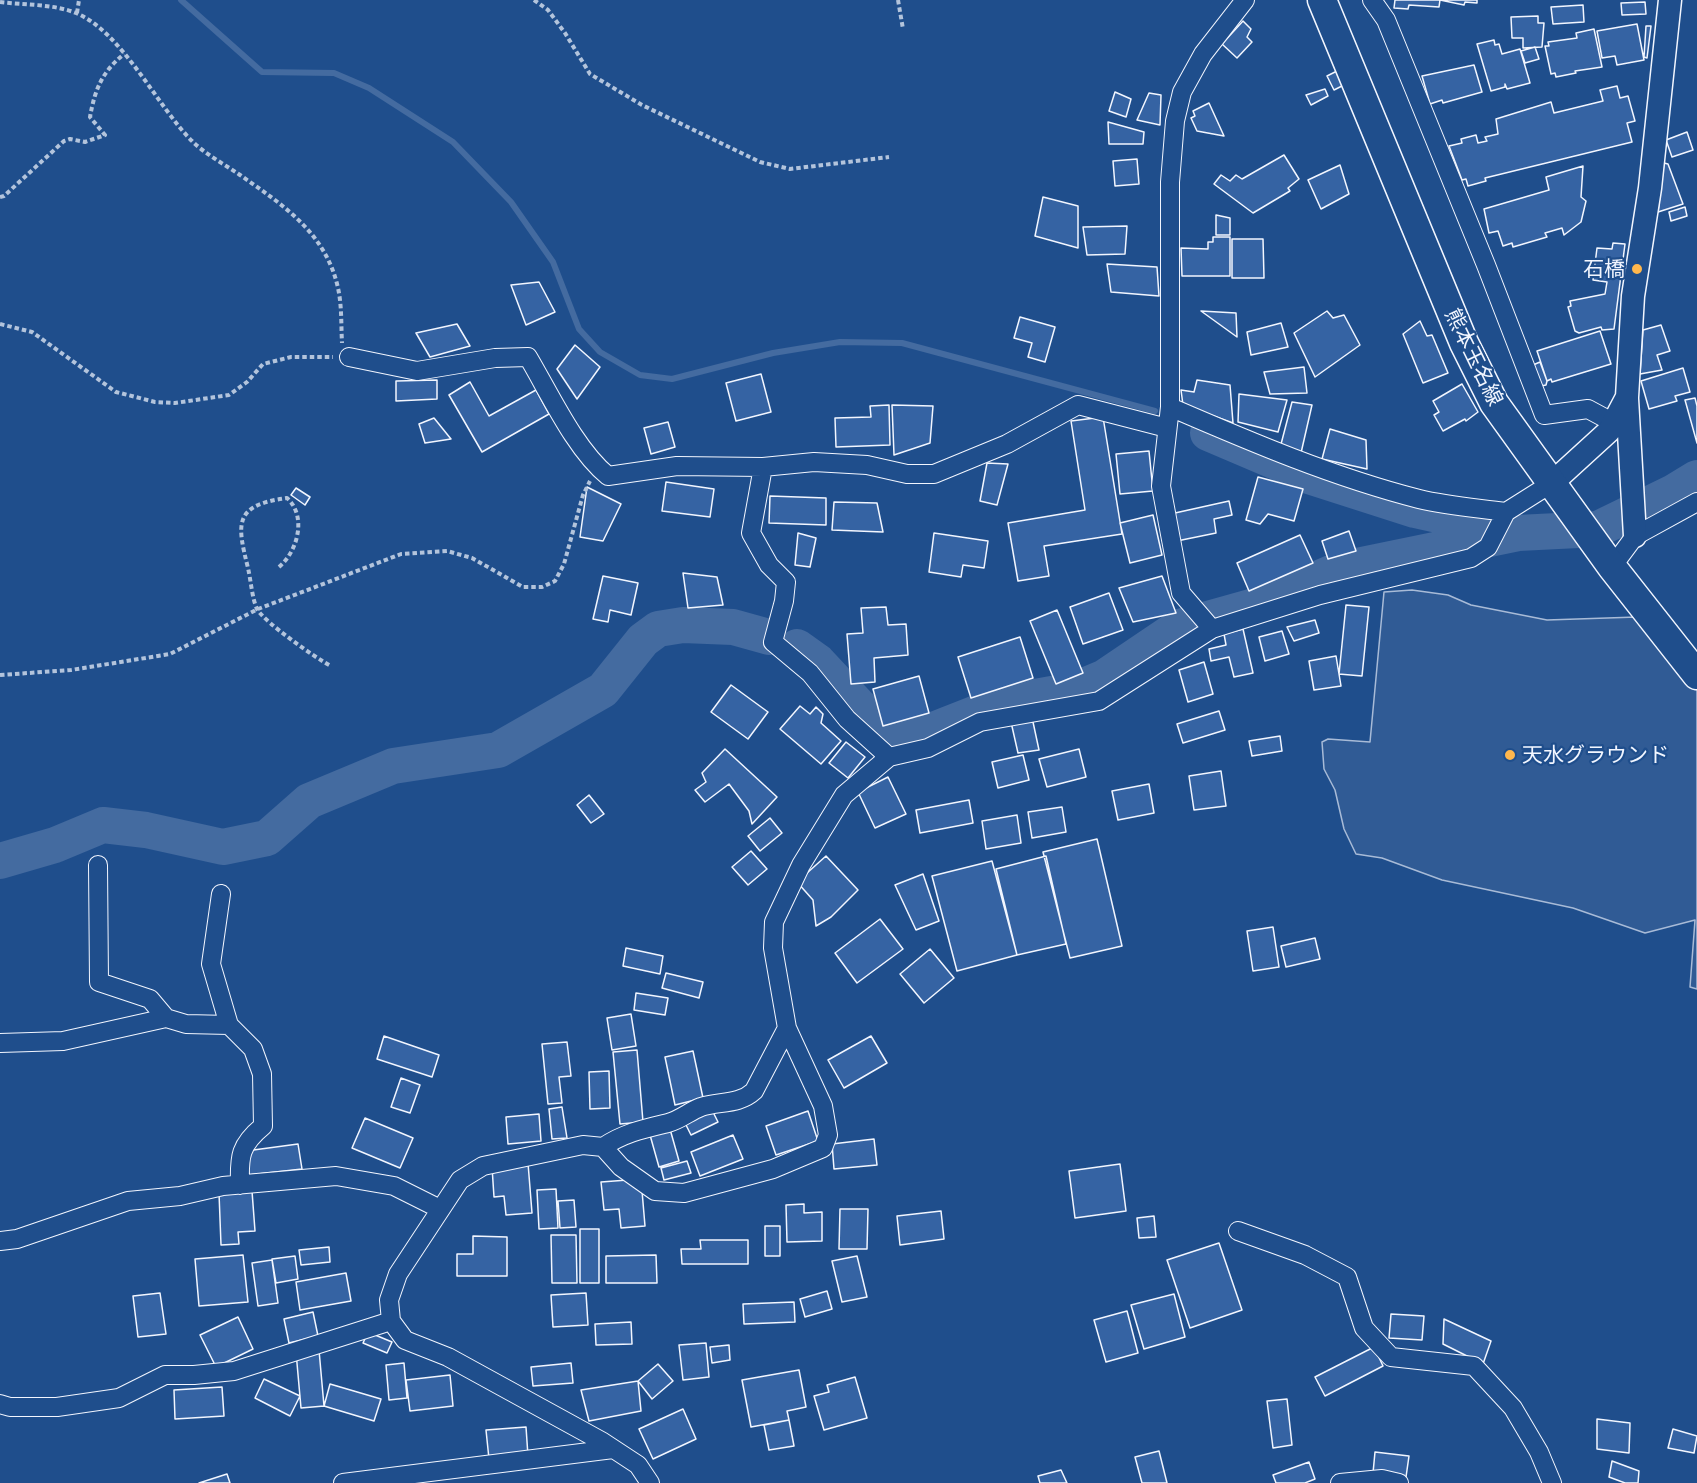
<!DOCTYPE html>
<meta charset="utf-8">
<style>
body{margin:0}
canvas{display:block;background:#1f4e8c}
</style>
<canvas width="1697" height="1483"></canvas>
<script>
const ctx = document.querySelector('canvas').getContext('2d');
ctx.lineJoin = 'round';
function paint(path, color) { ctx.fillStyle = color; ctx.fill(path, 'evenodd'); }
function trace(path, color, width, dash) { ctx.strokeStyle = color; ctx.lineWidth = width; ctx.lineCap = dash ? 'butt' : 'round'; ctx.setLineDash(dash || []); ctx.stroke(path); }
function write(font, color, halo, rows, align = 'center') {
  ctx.font = font + ' Barlow,"Noto Sans JP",sans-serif'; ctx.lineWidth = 4.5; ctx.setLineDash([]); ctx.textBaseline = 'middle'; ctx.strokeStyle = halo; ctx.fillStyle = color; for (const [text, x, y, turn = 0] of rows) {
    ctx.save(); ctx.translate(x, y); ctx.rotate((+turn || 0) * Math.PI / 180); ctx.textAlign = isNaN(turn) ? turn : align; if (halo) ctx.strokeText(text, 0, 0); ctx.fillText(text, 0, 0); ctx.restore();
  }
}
const built = new Path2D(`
 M 1412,590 L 1448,595 L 1471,605 L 1547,620 L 1637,617 L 1697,681 L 1697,989 L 1690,987 L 1695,920 L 1645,933 L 1573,908 L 1442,880 L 1382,858 L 1356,854 L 1344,829 L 1335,790 L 1324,769 L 1322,742 L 1328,739 L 1370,742 L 1384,592 Z`);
const stream = new Path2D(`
 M 181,0 L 262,72 L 334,73 L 369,88 L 453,142 L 511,202 L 553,262 L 579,329 L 600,352 L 640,375 L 672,379 L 773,353 L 840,342 L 902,343 L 1155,411`);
const river = new Path2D(`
 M 1208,433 L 1309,476 L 1415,510 L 1505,530
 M 797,647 L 818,662 L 877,725 L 897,736 L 918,736 L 1002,703 L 1074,690 L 1105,677 L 1179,627 L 1254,606 L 1338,570 L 1518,533 L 1598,529 L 1674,492 L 1697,478
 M 0,861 L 55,845 L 103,825 L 146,830 L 223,847 L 267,838 L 309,801 L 393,766 L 498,750 L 603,690 L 643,640 L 658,629 L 683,625 L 733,627 L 769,637`);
const building = new Path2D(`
 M 1395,0 L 1440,0 L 1439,7 L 1409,5 L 1408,9 L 1394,8 Z
 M 1440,0 L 1477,0 L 1477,3 L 1465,2 L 1464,5 Z
 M 1645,2 L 1646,14 L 1622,15 L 1621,3 Z
 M 1583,5 L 1584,22 L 1553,24 L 1551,7 Z
 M 1538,16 L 1538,23 L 1544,23 L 1542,47 L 1523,48 L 1523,38 L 1512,38 L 1511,17 Z
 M 1243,21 L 1251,29 L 1247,37 L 1252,42 L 1237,58 L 1222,44 Z
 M 1637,24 L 1644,60 L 1617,65 L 1615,56 L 1602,58 L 1597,31 Z
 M 1646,26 L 1651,26 L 1647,58 L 1644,57 Z
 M 1594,29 L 1602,67 L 1575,71 L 1576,73 L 1556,77 L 1555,73 L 1551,74 L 1545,46 L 1549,46 L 1548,42 L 1577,38 L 1576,33 Z
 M 1494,40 L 1495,45 L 1499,44 L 1502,54 L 1520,49 L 1530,83 L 1507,89 L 1505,84 L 1505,87 L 1491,91 L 1477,44 Z
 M 1535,47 L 1539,59 L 1525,63 L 1521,51 Z
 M 1474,65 L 1482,92 L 1443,103 L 1442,100 L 1430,104 L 1422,76 Z
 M 1337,71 L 1352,81 L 1334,90 L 1327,76 Z
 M 1617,86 L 1620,98 L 1628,96 L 1635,121 L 1627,123 L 1632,142 L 1485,178 L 1486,181 L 1468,186 L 1466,179 L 1462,180 L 1449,146 L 1462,143 L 1461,139 L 1476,135 L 1478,143 L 1487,141 L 1485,137 L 1498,134 L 1496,119 L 1551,102 L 1554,113 L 1603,101 L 1600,90 Z
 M 1325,89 L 1328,96 L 1311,105 L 1306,95 Z
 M 1115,92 L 1131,99 L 1126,117 L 1109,111 Z
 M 1149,93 L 1161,95 L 1160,125 L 1137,120 Z
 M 1209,103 L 1224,136 L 1197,131 L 1191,118 L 1195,116 L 1193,111 Z
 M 1108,122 L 1144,132 L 1143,144 L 1109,144 Z
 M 1687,132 L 1693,150 L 1672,157 L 1666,140 Z
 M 1284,155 L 1299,179 L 1288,188 L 1290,191 L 1253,213 L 1214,184 L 1221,175 L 1230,181 L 1236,175 L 1242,179 Z
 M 1137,159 L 1139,184 L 1115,186 L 1113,161 Z
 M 1664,163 L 1668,164 L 1683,204 L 1658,212 Z
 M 1340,165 L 1349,194 L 1321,209 L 1308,180 Z
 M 1583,166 L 1581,197 L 1586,201 L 1581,222 L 1564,235 L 1562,228 L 1545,233 L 1547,237 L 1513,247 L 1512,243 L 1503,246 L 1498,231 L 1489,233 L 1484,209 L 1549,190 L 1546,177 Z
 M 1043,197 L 1078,206 L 1078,248 L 1035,236 Z
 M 1685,207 L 1687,216 L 1671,221 L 1669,212 Z
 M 1216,215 L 1230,218 L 1230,235 L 1216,235 Z
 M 1127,226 L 1125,254 L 1087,255 L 1083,227 Z
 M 1213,237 L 1230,237 L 1230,276 L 1182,276 L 1181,248 L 1208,249 L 1208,242 L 1213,242 Z
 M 1232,239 L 1263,239 L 1264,278 L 1232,278 Z
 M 1613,243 L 1625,244 L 1614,329 L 1602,330 L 1601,327 L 1579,333 L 1575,331 L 1568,307 L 1571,306 L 1570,301 L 1605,294 L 1607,282 L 1593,280 L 1597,248 L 1612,249 Z
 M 1107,264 L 1157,267 L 1159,296 L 1111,292 Z
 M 539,282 L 555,312 L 526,325 L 511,285 Z
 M 1201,311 L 1236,313 L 1237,337 Z
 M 1327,311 L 1333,318 L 1344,315 L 1360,345 L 1315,377 L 1294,333 Z
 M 1020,317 L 1055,327 L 1045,362 L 1028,357 L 1032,343 L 1014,338 Z
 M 1420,321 L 1427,336 L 1432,335 L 1448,373 L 1423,383 L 1403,334 Z
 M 1281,323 L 1288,347 L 1251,355 L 1247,332 Z
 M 457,324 L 470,346 L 430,357 L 416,333 Z
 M 1661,325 L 1670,351 L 1657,355 L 1662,370 L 1640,374 L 1643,330 Z
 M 1600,331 L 1611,364 L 1552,382 L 1551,379 L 1547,381 L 1537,351 Z
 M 575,345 L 600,367 L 577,399 L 557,369 Z
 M 1540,362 L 1547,381 L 1546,385 L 1541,386 L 1533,365 Z
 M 1304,367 L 1307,393 L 1270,394 L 1264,372 Z
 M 1683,368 L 1690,392 L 1675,396 L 1677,401 L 1649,409 L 1641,381 Z
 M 761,374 L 771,412 L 736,421 L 726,383 Z
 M 437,380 L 437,399 L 396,401 L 396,381 Z
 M 1197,380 L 1230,385 L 1233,423 L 1183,405 L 1181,390 L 1194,392 Z
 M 470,382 L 489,416 L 536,390 L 549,414 L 482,452 L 449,395 Z
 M 1462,384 L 1478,412 L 1466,421 L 1465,419 L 1443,431 L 1434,415 L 1439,412 L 1433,401 Z
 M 1239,394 L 1287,400 L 1278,432 L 1238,422 Z
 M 1695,398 L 1697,406 L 1697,443 L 1685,400 Z
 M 1292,402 L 1312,405 L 1301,453 L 1280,448 Z
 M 889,405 L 890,445 L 836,447 L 835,418 L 871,417 L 870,406 Z
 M 892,405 L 933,406 L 930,443 L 894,455 Z
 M 1103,417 L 1122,534 L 1044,546 L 1049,576 L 1018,581 L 1008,523 L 1085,510 L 1071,421 Z
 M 434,418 L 451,439 L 425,443 L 419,424 Z
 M 668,422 L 675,447 L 651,454 L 644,428 Z
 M 1330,429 L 1366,440 L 1367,469 L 1322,459 Z
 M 1149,451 L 1153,491 L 1120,494 L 1116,454 Z
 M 987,463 L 1008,464 L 997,505 L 980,501 Z
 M 1258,477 L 1303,489 L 1294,521 L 1268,514 L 1260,524 L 1246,520 Z
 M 666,482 L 714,489 L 710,517 L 662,511 Z
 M 587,487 L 621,504 L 603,541 L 580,537 Z
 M 296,488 L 310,497 L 305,505 L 291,495 Z
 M 770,496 L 826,498 L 826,525 L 769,523 Z
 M 1229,501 L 1232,515 L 1214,519 L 1216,533 L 1172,542 L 1166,515 Z
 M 834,502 L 877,503 L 883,532 L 832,530 Z
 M 1153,515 L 1162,555 L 1130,563 L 1120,523 Z
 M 1349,531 L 1356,551 L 1328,559 L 1322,541 Z
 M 798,533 L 816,538 L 810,567 L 795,565 Z
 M 934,533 L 988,541 L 984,568 L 963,565 L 961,577 L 929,572 Z
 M 1300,535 L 1313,563 L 1249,591 L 1237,563 Z
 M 683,573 L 717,577 L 723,605 L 688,608 Z
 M 603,576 L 638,583 L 631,615 L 610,610 L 608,622 L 593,619 Z
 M 1162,576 L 1176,613 L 1133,622 L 1119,588 Z
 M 1109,593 L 1123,630 L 1083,644 L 1070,607 Z
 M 1346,605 L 1369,607 L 1362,676 L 1339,674 Z
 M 886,607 L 888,625 L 906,624 L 908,655 L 874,658 L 875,682 L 851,684 L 847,634 L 863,633 L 861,608 Z
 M 1057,610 L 1083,673 L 1056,684 L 1030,621 Z
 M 1315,620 L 1319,633 L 1294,641 L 1287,627 Z
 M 1243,629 L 1253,673 L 1234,677 L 1229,657 L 1211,661 L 1209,649 L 1226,645 L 1224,634 Z
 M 1282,631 L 1289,654 L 1265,661 L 1259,637 Z
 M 1020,637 L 1033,678 L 971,698 L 958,657 Z
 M 1336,656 L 1341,686 L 1314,690 L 1309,661 Z
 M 1204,662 L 1213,694 L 1188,702 L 1179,670 Z
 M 919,676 L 929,713 L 883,726 L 873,689 Z
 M 731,685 L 768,712 L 748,739 L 711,712 Z
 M 800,706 L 810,714 L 816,707 L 823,714 L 821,723 L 841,741 L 821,764 L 780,729 Z
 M 1219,711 L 1225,730 L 1183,743 L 1177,724 Z
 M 1011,722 L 1033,722 L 1039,750 L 1018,753 Z
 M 1280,736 L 1282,751 L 1252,756 L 1249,741 Z
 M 846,742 L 865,757 L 848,778 L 829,763 Z
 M 725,749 L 777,797 L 752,824 L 749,811 L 729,784 L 705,802 L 695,790 L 706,782 L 702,773 Z
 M 1079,749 L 1086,777 L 1047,787 L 1039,759 Z
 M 1023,755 L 1029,780 L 998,788 L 992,762 Z
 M 1221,771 L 1226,806 L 1194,810 L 1189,776 Z
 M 888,777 L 906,814 L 875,828 L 858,792 Z
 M 1149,784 L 1154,813 L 1118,820 L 1112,791 Z
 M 589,795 L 604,814 L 591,823 L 577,805 Z
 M 969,800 L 973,823 L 920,833 L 916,810 Z
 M 1062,807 L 1066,832 L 1032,838 L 1028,812 Z
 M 1017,815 L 1021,843 L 986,849 L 982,821 Z
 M 770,818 L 782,833 L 760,851 L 748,836 Z
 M 1097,839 L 1122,946 L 1070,958 L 1043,852 Z
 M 751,851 L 767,869 L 748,885 L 732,867 Z
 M 826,856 L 858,890 L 831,917 L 816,926 L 813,900 L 797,882 Z
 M 1046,856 L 1066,944 L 1017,955 L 996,869 Z
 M 992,861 L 1017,955 L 957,971 L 932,876 Z
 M 923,874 L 939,921 L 916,930 L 895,885 Z
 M 880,919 L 903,949 L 857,983 L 835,953 Z
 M 1273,927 L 1279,967 L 1253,971 L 1247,931 Z
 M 1315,938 L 1320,959 L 1286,967 L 1281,946 Z
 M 626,948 L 663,956 L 660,974 L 623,966 Z
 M 930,949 L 954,978 L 924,1003 L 900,974 Z
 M 666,973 L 703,982 L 699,998 L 662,988 Z
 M 636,993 L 668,998 L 665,1015 L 634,1010 Z
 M 631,1014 L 636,1046 L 612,1050 L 607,1018 Z
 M 384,1036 L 439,1055 L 432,1077 L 377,1059 Z
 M 871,1036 L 887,1063 L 844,1088 L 828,1060 Z
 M 567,1042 L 571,1076 L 559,1077 L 562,1103 L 548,1104 L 542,1044 Z
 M 637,1050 L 643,1122 L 620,1124 L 613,1052 Z
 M 693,1051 L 703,1098 L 675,1105 L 665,1057 Z
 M 609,1071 L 610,1108 L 590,1109 L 589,1072 Z
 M 401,1078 L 420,1085 L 410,1113 L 391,1107 Z
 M 562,1107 L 567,1138 L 552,1139 L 549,1109 Z
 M 711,1108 L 718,1122 L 691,1135 L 684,1121 Z
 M 808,1111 L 818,1141 L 776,1155 L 766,1126 Z
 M 539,1114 L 541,1141 L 508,1144 L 506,1117 Z
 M 365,1118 L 413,1138 L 400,1168 L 352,1148 Z
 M 670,1129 L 679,1161 L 659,1167 L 650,1135 Z
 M 733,1135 L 743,1159 L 700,1176 L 691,1152 Z
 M 874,1139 L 877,1165 L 834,1169 L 832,1144 Z
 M 298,1144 L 302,1169 L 249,1175 L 246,1151 Z
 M 687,1161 L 691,1173 L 664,1180 L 661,1168 Z
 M 528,1163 L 532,1213 L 506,1215 L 504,1196 L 494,1197 L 492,1167 Z
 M 1120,1164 L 1126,1211 L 1075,1218 L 1069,1171 Z
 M 641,1179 L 645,1226 L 621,1228 L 619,1209 L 604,1210 L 601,1182 Z
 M 556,1189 L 558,1228 L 539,1229 L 537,1190 Z
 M 252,1191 L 255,1231 L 238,1232 L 239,1244 L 221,1245 L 219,1193 Z
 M 574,1200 L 576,1227 L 560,1228 L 558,1201 Z
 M 804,1204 L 804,1213 L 822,1212 L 822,1241 L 787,1242 L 786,1205 Z
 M 840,1209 L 868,1209 L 867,1249 L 839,1249 Z
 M 941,1211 L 944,1239 L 900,1245 L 897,1216 Z
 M 1154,1216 L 1156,1237 L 1139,1238 L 1137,1218 Z
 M 765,1226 L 780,1226 L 780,1256 L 765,1256 Z
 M 580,1229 L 599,1229 L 599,1283 L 580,1283 Z
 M 551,1235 L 576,1235 L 577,1283 L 552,1283 Z
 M 473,1236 L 507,1237 L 507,1276 L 457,1276 L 457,1254 L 473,1254 Z
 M 700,1240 L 748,1240 L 748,1264 L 682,1264 L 681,1249 L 701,1249 Z
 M 1219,1243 L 1242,1310 L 1190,1328 L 1167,1260 Z
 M 329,1247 L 330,1262 L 301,1265 L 299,1250 Z
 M 243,1255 L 248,1302 L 199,1306 L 195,1259 Z
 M 656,1255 L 657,1283 L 606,1283 L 606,1256 Z
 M 295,1256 L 298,1279 L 276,1283 L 272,1259 Z
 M 857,1256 L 867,1297 L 842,1302 L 832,1261 Z
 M 272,1260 L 278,1303 L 258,1306 L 252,1263 Z
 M 346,1273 L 351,1301 L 300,1310 L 296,1282 Z
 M 827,1291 L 832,1309 L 805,1317 L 800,1299 Z
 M 160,1293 L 166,1334 L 138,1337 L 133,1296 Z
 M 586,1293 L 588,1325 L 553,1327 L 551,1295 Z
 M 1174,1294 L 1185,1337 L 1144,1349 L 1131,1305 Z
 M 794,1302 L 795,1322 L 744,1324 L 743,1304 Z
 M 1127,1311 L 1138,1353 L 1106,1362 L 1094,1320 Z
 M 313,1312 L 318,1336 L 289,1343 L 284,1319 Z
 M 1391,1314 L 1424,1316 L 1422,1340 L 1389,1338 Z
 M 238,1317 L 253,1349 L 216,1367 L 200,1335 Z
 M 1444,1319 L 1491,1341 L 1483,1364 L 1443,1344 Z
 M 631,1322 L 632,1344 L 596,1345 L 595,1324 Z
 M 368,1332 L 392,1342 L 387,1353 L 363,1343 Z
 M 706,1343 L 709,1377 L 683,1380 L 679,1345 Z
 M 729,1345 L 730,1360 L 712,1363 L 710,1347 Z
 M 1374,1347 L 1383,1366 L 1325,1396 L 1315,1377 Z
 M 319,1350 L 324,1406 L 301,1408 L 296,1352 Z
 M 404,1363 L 407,1398 L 389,1400 L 386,1365 Z
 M 571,1363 L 573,1383 L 533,1386 L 531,1367 Z
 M 658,1364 L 673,1381 L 652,1399 L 638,1381 Z
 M 799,1370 L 806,1407 L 787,1411 L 789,1420 L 751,1427 L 742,1380 Z
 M 450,1375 L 453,1406 L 410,1411 L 406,1380 Z
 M 855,1377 L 867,1418 L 824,1430 L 814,1396 L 829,1392 L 827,1385 Z
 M 264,1379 L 300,1396 L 290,1416 L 255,1398 Z
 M 638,1381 L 641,1411 L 589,1421 L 581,1390 Z
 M 330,1384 L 381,1399 L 374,1421 L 324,1406 Z
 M 222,1387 L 224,1416 L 175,1419 L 174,1390 Z
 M 1287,1399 L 1292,1445 L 1273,1448 L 1267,1401 Z
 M 683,1409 L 696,1439 L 653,1459 L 639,1429 Z
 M 1597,1419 L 1630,1423 L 1629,1453 L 1597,1449 Z
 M 789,1420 L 794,1446 L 769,1450 L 764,1425 Z
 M 526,1427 L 528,1456 L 489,1459 L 486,1430 Z
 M 1673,1429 L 1697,1436 L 1694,1453 L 1668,1448 Z
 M 1159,1451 L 1167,1483 L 1142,1483 L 1135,1457 Z
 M 1375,1452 L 1409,1456 L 1406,1477 L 1373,1473 Z
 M 1612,1461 L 1639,1471 L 1638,1483 L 1625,1483 L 1609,1477 Z
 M 1309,1462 L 1315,1479 L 1305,1483 L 1276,1483 L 1273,1475 Z
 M 1061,1470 L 1067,1483 L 1040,1483 L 1038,1476 Z
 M 227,1474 L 230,1483 L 199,1483 Z`);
const path = new Path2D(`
 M 534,0 L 548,10 L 565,33 L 590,74 L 642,105 L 760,162 L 790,169 L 889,157
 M 898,0 L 903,29
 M 0,2 C 24,5 54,4 76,13 C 122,32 157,106 192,141 C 205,154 224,164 240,175 C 283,205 326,233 338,288 C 342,306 341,325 342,343
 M 77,13 L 79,0
 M 0,197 L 4,196 L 64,141 L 70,139 L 85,142 L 105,135 L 90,117 C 95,89 102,72 124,54
 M 0,324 L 32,332 L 116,392 L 155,402 L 175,403 L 229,395 L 247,382 L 263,364 L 291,357 L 333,357
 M 279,567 C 298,551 307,516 287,498 C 233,505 237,524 248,568 C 251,581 252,598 257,609 C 264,622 317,659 331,666
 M 0,675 L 71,670 L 170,654 L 258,609 L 401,554 L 447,551 L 472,558 L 523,587 L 542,587 L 555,581 L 564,564 L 583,495 L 590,481`);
const minor = new Path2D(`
 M 1245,0 L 1203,54 L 1182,92 L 1175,121 L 1170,182 L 1170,407 L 1161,486 L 1181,593 L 1212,629 L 1320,595 L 1471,558 L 1488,547 L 1506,512 L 1552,483
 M 1372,0 L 1386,20 L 1486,265 L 1544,415 L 1588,409 L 1614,423
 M 349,357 L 417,371 L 495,358 L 528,357 C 550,394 575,449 608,476 L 677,466 L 763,467 L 814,462 L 867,465 L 907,474 L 934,474 L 1007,444 L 1078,405 L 1167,428
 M 1170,407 C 1251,442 1333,477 1419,499 C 1447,506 1477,508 1506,512
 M 763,467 L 751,533 L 769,565 L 786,582 L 784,601 L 773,642 L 810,673 L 847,719 L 889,757
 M 1612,567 L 1635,536 L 1697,502
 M 98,865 L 99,982 L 150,999 L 166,1018 L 186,1024 L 229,1025
 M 221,894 L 211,964 L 229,1025 L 253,1049 L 262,1074 L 263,1126 C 240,1145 239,1156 240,1185
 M 0,1043 L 63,1041 L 166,1018
 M 603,1147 C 624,1133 643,1129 668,1123 C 680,1120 690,1111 701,1107 C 719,1101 739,1105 754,1091 L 787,1028
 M 1238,1231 L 1305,1255 L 1347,1277 L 1364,1328 L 1391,1357 L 1474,1366 L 1513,1408 L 1539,1452 L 1552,1483
 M 0,1241 L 17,1239 L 128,1201 L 180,1196 L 223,1186 L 336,1176 L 394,1186 L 440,1209
 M 0,1404 L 10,1407 L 57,1407 L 119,1398 L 165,1375 L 194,1375 L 234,1371 L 391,1321
 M 343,1483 L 613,1449
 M 650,1483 L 638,1465 L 603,1442 L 448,1357 L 405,1340 L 391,1321 L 389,1300 L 398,1274 L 460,1180 L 483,1166 L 583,1145 L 603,1147 L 621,1167 L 655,1191 L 684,1193 L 773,1169 L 823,1148 L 828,1135 L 823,1106 L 787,1028 L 773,948 L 774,922 L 801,865 L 844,795 L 889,757 L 928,748 L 980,722 L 1099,701 L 1212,629
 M 1340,1483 L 1382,1479 L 1399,1483`);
const tertiary = new Path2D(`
 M 1627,399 L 1635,536
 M 1552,483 L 1609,431 L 1627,397 L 1633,296 L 1650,188 L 1670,0`);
const primary = new Path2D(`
 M 1322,0 L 1464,343 L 1494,403 L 1612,567 L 1697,675`);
const markers = [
 [1637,269,6,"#ffb74d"],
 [1510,755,6,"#ffb74d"]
];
const poiNames = [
 ["石橋",1625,269],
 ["天水グラウンド",1522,755,"left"]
];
const streetNames = [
 ["熊本玉名線",1474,357,64]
];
paint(built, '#305b95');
trace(built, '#a8bbd7', 1.5);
trace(stream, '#446ba0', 6);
trace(river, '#446ba0', 36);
paint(building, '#3563a3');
trace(building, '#f2f6ff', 1.5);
trace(minor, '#f2f6ff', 20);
trace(tertiary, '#f2f6ff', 25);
trace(primary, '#f2f6ff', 31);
trace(path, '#b3c4dc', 4, [4.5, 3]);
trace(minor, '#1f4e8c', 18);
trace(tertiary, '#1f4e8c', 22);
trace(primary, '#1f4e8c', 28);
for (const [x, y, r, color] of markers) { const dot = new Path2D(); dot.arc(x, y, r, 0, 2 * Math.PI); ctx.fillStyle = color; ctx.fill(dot); trace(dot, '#1f4e8c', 2); }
write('21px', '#f2f6ff', '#1f4e8c', poiNames, 'right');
write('21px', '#f2f6ff', '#1f4e8c', streetNames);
</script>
